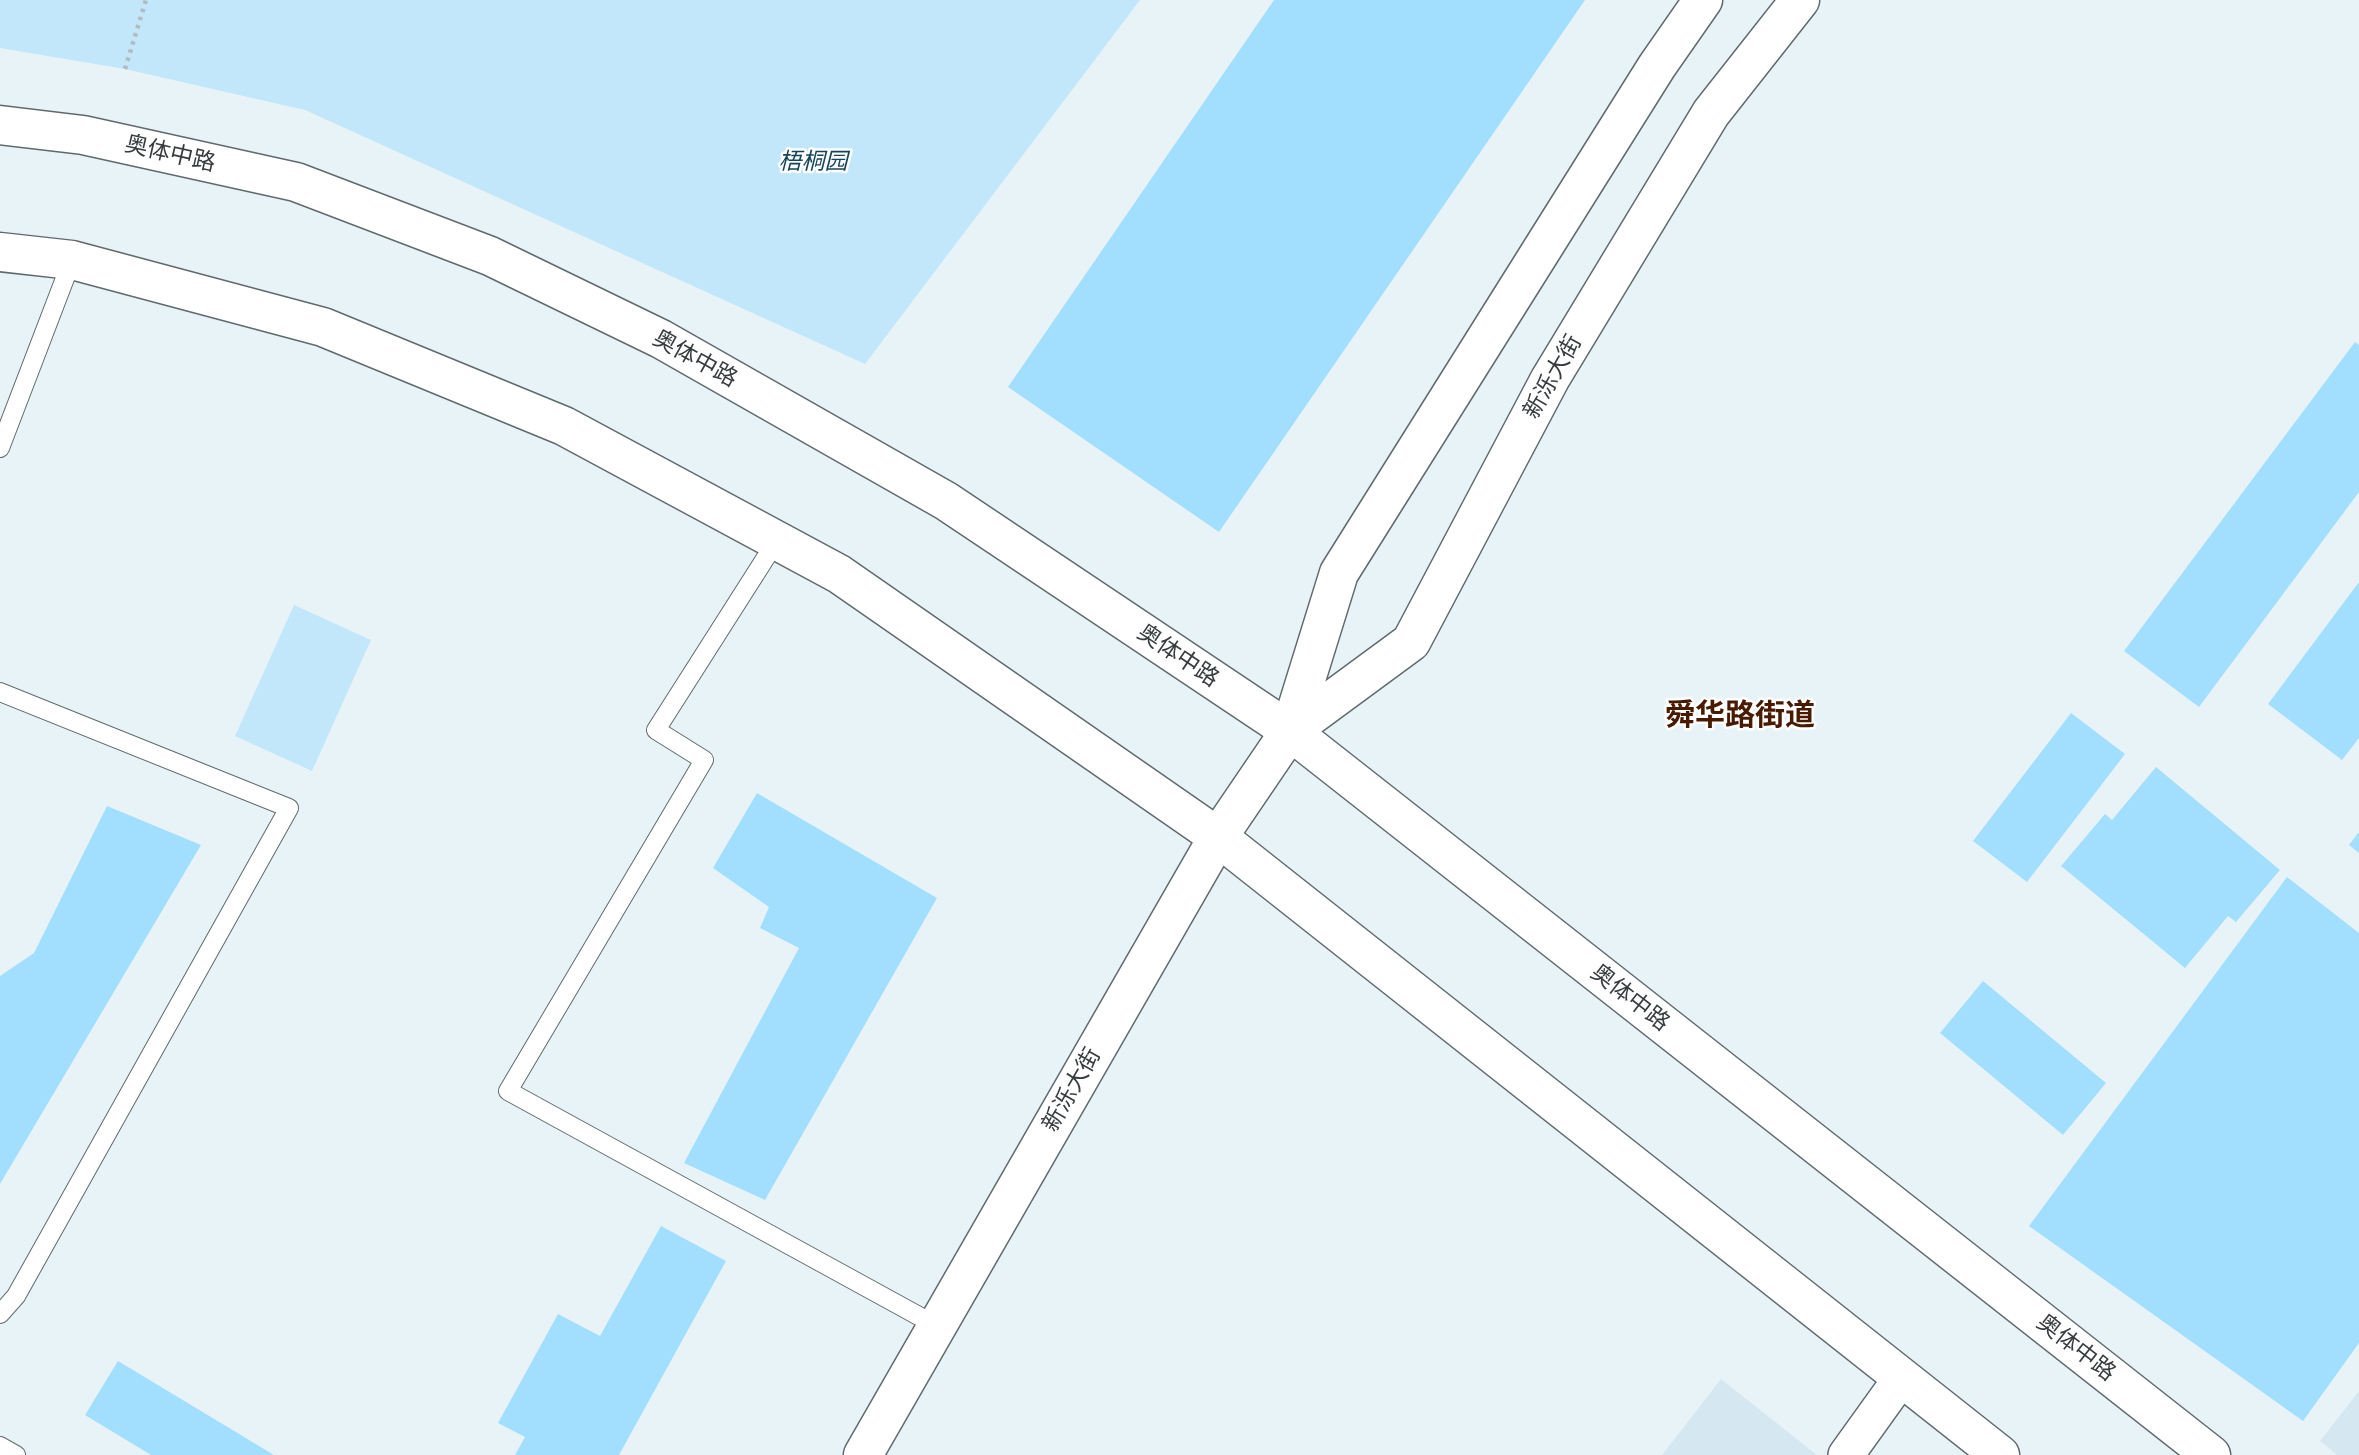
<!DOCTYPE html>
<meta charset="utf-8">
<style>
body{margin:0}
canvas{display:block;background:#e8f3f8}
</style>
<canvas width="2359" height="1455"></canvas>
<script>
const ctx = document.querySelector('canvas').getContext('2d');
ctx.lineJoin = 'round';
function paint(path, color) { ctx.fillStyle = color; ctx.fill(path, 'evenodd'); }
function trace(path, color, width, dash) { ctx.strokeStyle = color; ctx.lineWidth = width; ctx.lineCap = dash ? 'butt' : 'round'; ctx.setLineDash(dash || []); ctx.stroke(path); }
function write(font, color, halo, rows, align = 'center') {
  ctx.font = font + ' Literata,"Noto Sans SC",serif'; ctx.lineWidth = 5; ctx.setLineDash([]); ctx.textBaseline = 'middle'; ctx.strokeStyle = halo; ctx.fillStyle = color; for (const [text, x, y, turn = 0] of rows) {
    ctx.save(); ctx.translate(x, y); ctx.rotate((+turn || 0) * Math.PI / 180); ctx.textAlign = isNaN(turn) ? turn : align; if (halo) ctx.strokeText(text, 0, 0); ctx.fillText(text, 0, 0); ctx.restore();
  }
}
const built = new Path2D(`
 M 1721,1379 L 1817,1455 L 1662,1455 Z
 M 2359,1391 L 2359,1455 L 2337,1455 L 2320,1441 Z`);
const green = new Path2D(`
 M 0,0 L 1140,0 L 865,364 L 305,110 L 125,69 L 0,48 Z
 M 294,605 L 371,640 L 312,771 L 235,736 Z`);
const building = new Path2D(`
 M 1274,0 L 1585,0 L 1219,532 L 1008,387 Z
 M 2355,342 L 2359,345 L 2359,492 L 2199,707 L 2124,651 Z
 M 2359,582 L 2359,738 L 2342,760 L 2268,704 Z
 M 2071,713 L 2125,754 L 2027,882 L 1973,841 Z
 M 2156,767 L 2280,870 L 2236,922 L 2228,916 L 2185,968 L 2061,866 L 2105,814 L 2112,820 Z
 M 757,793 L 937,898 L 765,1200 L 684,1163 L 799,948 L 760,928 L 769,907 L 713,868 Z
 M 107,806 L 201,845 L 0,1184 L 0,976 L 34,953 Z
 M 2359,832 L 2359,853 L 2349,845 Z
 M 2287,877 L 2359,933 L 2359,1343 L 2303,1421 L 2029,1226 Z
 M 1983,981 L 2106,1083 L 2063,1135 L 1940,1033 Z
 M 661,1226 L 726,1261 L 619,1455 L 515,1455 L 525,1437 L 498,1423 L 558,1314 L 600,1336 Z
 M 118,1361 L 274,1455 L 151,1455 L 85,1415 Z`);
const path = new Path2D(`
 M 125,69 L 146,0`);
const service = new Path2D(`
 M 0,448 L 72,260
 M 777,540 L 656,730 L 704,760 L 508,1091 L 937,1326
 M 0,692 L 289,808 L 16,1296 L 0,1314
 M 0,1446 L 16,1455`);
const minor = new Path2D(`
 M 1846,1455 L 1902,1377`);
const secondary = new Path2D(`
 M 1290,731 L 1411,642 L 1550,379 L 1711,113 L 1800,0
 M 863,1455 L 1218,837 L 1290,731 L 1339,573 L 1657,66 L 1703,0`);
const primary = new Path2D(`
 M 0,125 L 83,135 L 296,182 L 490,256 L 661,339 L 946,501 L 1290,731 L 2211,1455
 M 0,252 L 72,260 L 323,327 L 564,426 L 839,574 L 1218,837 L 2000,1455`);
const streetNames = [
 ["奥体中路",170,154,13],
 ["奥体中路",695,359,29],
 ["新泺大街",1553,377,-60],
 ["奥体中路",1178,656,34],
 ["奥体中路",1630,998,38],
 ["新泺大街",1072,1090,-60],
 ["奥体中路",2076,1348,38]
];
const parkNames = [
 ["梧桐园",813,162]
];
const districtNames = [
 ["舜华路街道",1740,716]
];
paint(built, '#d5e7f1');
paint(green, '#c2e7fa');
paint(building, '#a2dffe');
trace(service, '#606a6e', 20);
trace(minor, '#606a6e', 38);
trace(secondary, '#606a6e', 41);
trace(primary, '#606a6e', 41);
trace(path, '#b2bbbf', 4.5, [3.5, 5]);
trace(service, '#fff', 18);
trace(minor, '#fff', 35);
trace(secondary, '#fff', 38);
trace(primary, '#fff', 38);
write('23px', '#373c3e', '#fefefe', streetNames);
write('italic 23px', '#14455a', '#fefefe', parkNames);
write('bold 30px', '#481b00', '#fefefe', districtNames);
</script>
